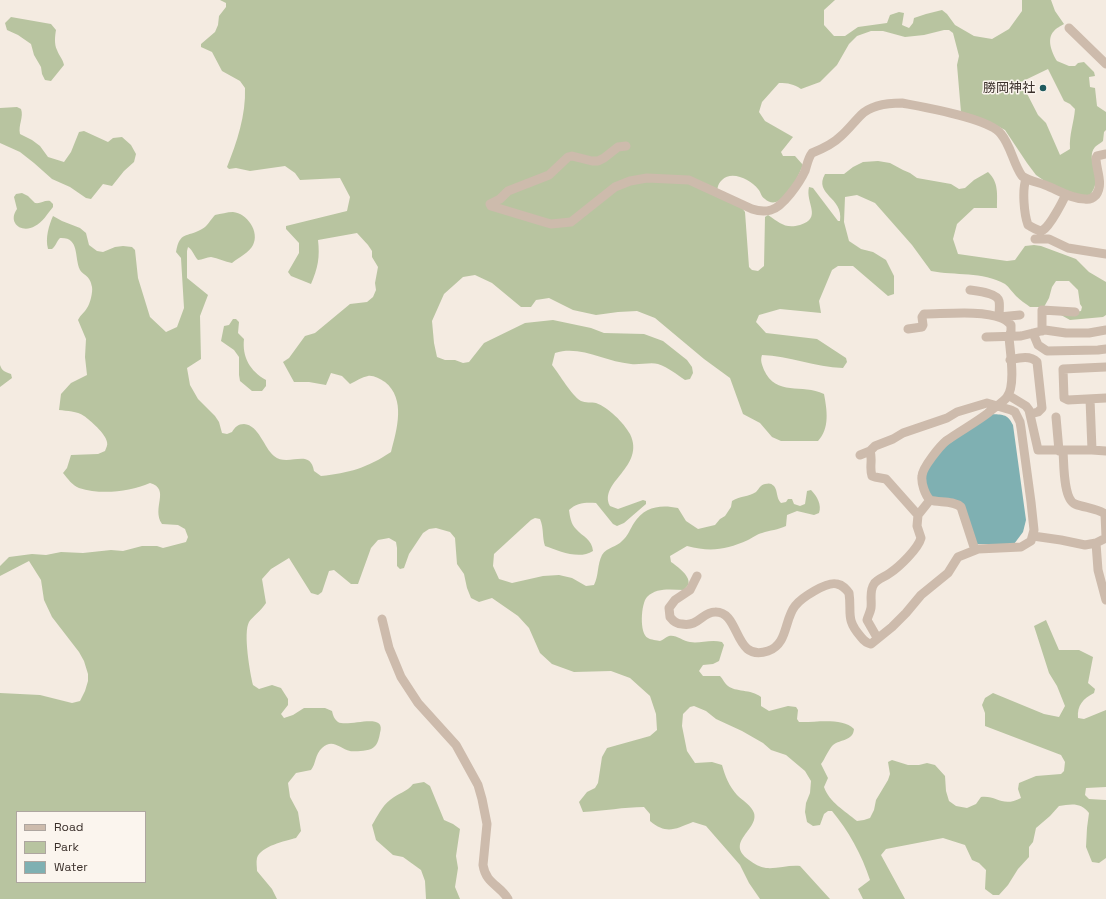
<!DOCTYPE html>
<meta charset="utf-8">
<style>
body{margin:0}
#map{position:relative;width:1106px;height:899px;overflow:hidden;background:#f4ebe1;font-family:"Space Grotesk",sans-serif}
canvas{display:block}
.legend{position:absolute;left:16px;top:811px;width:130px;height:72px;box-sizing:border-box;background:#fbf5ee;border:1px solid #aea6a0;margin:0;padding:5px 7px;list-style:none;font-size:12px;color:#3b302b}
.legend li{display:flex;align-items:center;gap:8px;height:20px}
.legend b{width:20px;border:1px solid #aea6a0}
</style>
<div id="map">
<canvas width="1106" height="899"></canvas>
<ul class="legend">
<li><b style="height:5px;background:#cdbbac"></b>Road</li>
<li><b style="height:11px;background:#b8c4a0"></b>Park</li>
<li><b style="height:11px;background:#7fb0b2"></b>Water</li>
</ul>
</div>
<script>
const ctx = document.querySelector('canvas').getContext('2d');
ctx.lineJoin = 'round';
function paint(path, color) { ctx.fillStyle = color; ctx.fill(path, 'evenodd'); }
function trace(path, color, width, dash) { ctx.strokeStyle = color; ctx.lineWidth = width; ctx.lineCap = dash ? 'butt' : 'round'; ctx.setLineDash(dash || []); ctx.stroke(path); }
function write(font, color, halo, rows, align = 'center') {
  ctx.font = font + ' "Space Grotesk","Noto Sans JP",sans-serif'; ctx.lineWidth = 3; ctx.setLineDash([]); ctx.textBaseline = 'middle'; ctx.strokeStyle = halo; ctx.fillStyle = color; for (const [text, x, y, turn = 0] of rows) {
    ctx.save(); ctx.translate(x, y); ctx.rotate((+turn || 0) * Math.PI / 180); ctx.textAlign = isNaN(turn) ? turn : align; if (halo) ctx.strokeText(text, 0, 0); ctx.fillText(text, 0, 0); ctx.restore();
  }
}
const green = new Path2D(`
 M 220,0 L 835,0 L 824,10 L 824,25 L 834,36 L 845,36 L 858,27 L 887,23 L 890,15 L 899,12 L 904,13 L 902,25 L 909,28 L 913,23 L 914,18 L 926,14 L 942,10 L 947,14 L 955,25 L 974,36 L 992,39 L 1009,29 L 1022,11 L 1022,0 L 1051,0 L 1055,11 L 1064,24 C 1061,26 1056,28 1054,31 C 1046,39 1052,53 1057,61 L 1069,66 L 1075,66 L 1078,63 L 1084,62 L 1094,72 L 1095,76 L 1089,77 L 1090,87 L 1095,88 L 1097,106 L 1106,112 L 1106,130 L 1104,132 L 1103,141 C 1101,143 1097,145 1095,147 C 1084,160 1106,178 1089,196 L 1075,195 L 1046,182 L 1036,175 L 1027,163 L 1005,130 L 988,121 L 961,112 L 957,65 L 959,56 L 953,33 L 949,30 L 944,30 L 924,35 L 905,37 L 883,31 L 871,31 L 857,36 L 849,44 L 837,65 L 820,82 L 801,89 C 794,84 788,83 779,83 L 762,102 L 759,112 L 765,121 L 793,137 L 781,152 L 783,156 L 795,156 L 803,165 C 798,176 789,198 776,202 C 772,203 768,202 765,199 C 761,197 761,192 758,189 C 751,180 732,170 722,180 C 717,184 717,191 717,197 L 742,208 L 745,212 L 749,267 L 752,270 L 758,271 L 764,266 L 765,217 L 768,215 C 780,223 785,229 800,225 C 823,218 805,203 809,187 L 813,188 L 838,221 L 840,221 C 844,197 813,195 825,174 L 844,174 L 853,167 L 863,162 L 878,161 L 890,163 L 903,170 L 910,173 L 917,178 L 951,184 L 959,189 L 965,188 L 974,180 L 988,172 C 999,182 997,195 997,208 L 974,208 L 957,224 L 953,239 L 958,254 L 1007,261 L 1015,260 L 1025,246 L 1034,245 L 1041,246 L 1076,259 L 1089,272 L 1106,282 L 1106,315 L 1103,317 L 1070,320 L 1061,315 L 1081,311 L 1082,307 L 1080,304 L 1078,290 L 1069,281 L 1056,281 L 1052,287 L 1049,298 L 1044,307 L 1030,307 C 1026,304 1020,300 1016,296 C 1012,292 1009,287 1005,284 C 982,271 956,276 931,271 L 912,245 L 875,203 L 857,195 L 845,197 L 844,222 L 849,241 L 861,249 L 873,252 L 886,260 L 894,276 L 894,294 L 888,296 L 853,266 L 838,266 L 832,270 L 819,301 L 821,313 L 780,309 L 759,315 L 756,322 L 766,333 L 817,339 L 846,358 L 847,362 L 843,368 C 815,367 789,356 762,355 C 760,361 762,364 764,370 C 776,397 802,383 824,394 C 827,410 830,428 818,441 L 781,441 L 772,437 L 760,423 L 743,414 L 730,378 L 704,359 L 655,318 L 637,311 L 618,312 L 596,315 L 573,310 L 549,298 L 536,300 L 531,307 L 521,307 L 492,283 L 475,275 L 463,277 L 444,294 L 432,321 L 434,343 L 437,357 L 445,360 L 455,360 L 463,363 L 469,362 L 484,343 L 525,323 L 553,320 L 591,328 L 604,333 L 644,334 L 663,341 L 687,360 L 692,367 L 693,373 L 690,379 L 685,380 C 676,374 669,368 658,364 C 651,362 639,365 631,364 C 605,362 581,345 555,353 L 552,365 C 560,375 571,395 581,401 C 585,403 592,402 596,403 C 608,407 624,423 630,434 C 646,467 598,482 610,506 L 618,509 L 643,500 L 646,501 L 646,504 L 624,523 L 617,526 L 613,524 L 596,503 C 586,502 576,503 569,510 C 570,517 571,524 576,529 C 583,537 592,539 593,551 C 579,560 559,551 545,546 C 542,537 544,528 540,519 L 535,518 L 531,520 L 494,554 L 493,566 L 499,579 L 512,583 L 543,576 L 559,575 L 572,578 L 586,586 L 594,585 C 599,575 597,565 602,555 C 607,547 617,547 622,541 C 628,536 630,529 634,523 C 644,507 660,504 678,508 L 686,521 L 698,529 L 715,525 L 720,519 L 725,516 L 731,507 L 732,501 C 739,496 749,497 756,492 C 759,489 760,485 765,484 C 769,483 771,483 774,486 C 778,491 776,498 781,503 L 786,502 L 788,499 L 792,499 L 794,504 L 800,506 L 805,504 L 807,491 L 811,490 C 817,496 822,505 819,513 L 814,515 L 797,511 L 787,515 L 786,526 C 778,530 770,530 762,533 C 757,534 752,538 748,540 C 726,550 710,552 687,546 L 670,556 L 671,562 C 677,566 692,577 688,585 C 687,587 685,588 684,590 C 672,590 657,587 647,597 C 641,603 639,634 648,638 C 651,640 657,640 660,641 C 663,640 666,637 669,636 C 675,634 683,641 690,642 C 699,644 710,639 722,642 L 724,645 L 719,661 L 713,664 L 703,665 L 699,671 L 703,676 L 720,676 C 723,679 725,684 728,686 C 735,692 751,689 761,697 L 761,706 L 769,711 L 788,706 L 796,707 L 798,710 L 797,719 L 799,722 C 814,723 842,717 854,729 C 853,741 841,739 833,745 C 828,750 825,759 821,764 L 828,778 L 824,787 C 829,802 845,811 857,821 L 864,820 L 870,818 L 874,810 L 876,800 L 888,780 L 890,774 L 888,762 L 892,760 L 908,765 L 919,765 L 927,763 L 935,765 L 945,776 L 946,791 L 949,801 L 956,806 L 967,808 L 976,804 L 981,797 C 997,795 1002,808 1021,798 L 1018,789 L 1019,783 L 1036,776 L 1061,774 L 1064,771 L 1065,762 L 1061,755 L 985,726 L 985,713 L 982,705 L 985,698 L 993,693 L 1044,714 L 1059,717 L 1065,706 L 1057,686 L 1049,673 L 1034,626 L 1046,620 L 1059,650 L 1079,650 L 1093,657 L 1088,683 L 1095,689 L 1094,693 C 1083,699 1077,705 1078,718 L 1084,719 L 1106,710 L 1106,787 L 1086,788 L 1085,795 L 1089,799 L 1106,800 L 1106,858 L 1099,863 L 1092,862 L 1086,847 L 1087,828 L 1089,813 C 1081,802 1071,804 1059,806 L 1050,816 L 1036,828 L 1033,842 L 1029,847 L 1029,857 L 1018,869 L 1008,885 L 999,895 L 993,895 L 985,889 L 986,870 L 979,863 L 972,860 L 965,845 L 943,838 L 886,849 L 881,855 L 905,899 L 863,899 L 858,889 L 870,880 C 862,855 848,830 832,811 L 828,811 L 824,814 L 820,825 L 813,826 L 807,822 L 805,812 L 806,803 L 810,793 L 811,781 L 805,771 L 786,755 L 771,750 L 763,743 L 742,731 L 716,719 L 706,711 L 694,706 L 690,707 L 683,714 L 682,726 L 687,751 L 695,763 L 712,762 L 722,765 C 725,776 729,786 737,795 C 742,800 752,806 754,813 C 759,830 724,842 749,860 C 754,864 760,867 766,868 C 777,869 788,865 800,866 L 830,899 L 760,899 L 749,883 L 740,865 L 706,826 L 693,822 C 675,829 667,835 650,821 L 650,814 L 644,807 C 624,807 604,811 583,812 L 579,802 L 587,792 L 595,788 L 598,783 L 602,757 L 607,748 L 650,736 L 657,730 L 656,714 L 650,696 L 630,678 L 611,671 L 574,672 L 552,664 L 540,653 L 529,628 L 518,616 L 492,598 L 479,602 L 471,598 L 467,588 L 464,574 L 457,564 L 455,538 L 450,532 L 436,528 L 429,529 L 423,533 L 409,554 L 404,568 L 400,569 L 397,566 L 397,548 L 396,542 L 389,538 L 378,540 L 371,548 L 358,584 L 351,584 L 334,570 L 329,571 L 322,592 L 318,595 L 311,593 L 289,558 L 271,569 L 262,579 L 266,603 C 261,611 253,616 249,622 C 243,633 250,673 253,685 L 259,689 L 272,685 L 281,688 L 288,699 L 288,705 L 281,714 L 284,718 L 293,715 L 304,708 L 325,708 L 332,711 C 333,715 334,719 338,722 C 348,728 387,711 380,733 C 379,738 378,744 374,747 C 371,751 355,752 350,751 C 340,749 333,738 322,748 C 315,754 316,764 311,770 L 296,773 L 288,783 L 290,797 L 298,812 L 301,831 L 296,838 C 285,841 261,846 257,858 C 256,862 257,867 257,871 L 272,889 L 277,899 L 0,899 L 0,693 L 40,695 L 72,703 L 80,701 L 85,691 L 88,681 L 88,674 L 84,661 L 79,652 L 52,617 L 44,600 L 41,580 L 29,561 L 0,576 L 0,566 L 9,557 L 32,554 L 46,555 L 61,552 L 83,553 L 111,550 L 123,551 L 142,546 L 157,546 L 163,548 L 186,542 L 188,537 L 185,529 L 178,525 L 162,524 C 151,508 171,489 150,483 C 129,492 101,495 79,488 C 72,485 68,479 63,473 L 67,468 L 71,455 L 98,454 L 105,451 C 106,448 108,445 107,442 C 106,434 90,420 84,416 C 77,411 67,411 59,410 L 61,394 L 71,383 L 87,375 L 85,357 L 86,339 L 78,320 C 81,314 84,313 87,308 C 90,304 93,292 92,287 C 90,275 84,276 80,270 C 74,257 80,237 60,238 C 56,242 56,246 52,249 L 48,249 C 45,238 49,225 53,216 L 62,221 L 80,228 L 86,233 L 89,245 L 97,251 L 103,252 L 115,247 L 123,246 L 132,247 L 135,250 L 138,278 L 150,317 L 166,332 L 177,327 L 184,308 L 181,258 L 176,252 C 180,231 186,238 202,229 C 208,226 210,220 215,215 C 221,214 227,212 233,212 C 247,213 260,232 253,245 C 250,252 238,258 232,263 C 225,262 218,258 211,257 C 207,257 202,260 198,260 C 194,256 193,250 188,247 L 187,251 L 187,278 L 208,295 L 200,316 L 201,359 L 187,368 L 190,385 L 198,399 L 215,416 L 219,422 L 222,433 L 227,434 L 232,432 C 235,427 238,424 244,424 C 259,425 264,448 274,456 C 288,468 310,447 314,471 L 321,476 C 349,473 367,468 391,452 C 397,429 406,399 385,382 C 380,379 373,375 368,376 C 362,377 356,381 350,384 L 342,376 L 331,373 L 326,385 L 309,382 L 294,382 L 283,362 L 289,358 L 305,336 L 315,333 L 350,304 L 367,302 L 373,297 L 376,290 L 375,283 L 378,267 L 372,257 L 372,251 L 368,245 L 357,233 L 318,240 C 320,257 318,268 311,284 L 291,276 L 288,272 L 299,253 L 299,243 L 286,229 L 286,226 L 347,211 L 350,197 L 340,178 L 300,180 L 295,173 L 285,166 L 250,171 L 236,168 L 229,169 L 227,167 C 237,142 246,115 245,88 L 240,81 L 222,71 L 212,52 L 201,47 L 201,44 L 215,32 L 218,25 L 219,16 L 226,7 L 226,3 ZM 1048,69 L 1064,101 L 1070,104 L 1075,109 C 1074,123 1069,134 1070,149 L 1060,155 L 1046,123 L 1038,115 L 1021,82 ZM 17,812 L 145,812 L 145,882 L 17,882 Z
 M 11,17 L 51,24 L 56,30 C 55,36 54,44 57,50 C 59,56 63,59 64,65 L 51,81 L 45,80 L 42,74 L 41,67 L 34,55 L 31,44 L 18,35 L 7,30 L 5,23 Z
 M 17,107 L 21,109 C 24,117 18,125 20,134 L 32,140 L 40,146 L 48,157 L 64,162 L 71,152 L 79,132 L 84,131 L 108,142 L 113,138 L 122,137 L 131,145 L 136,154 L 134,162 L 124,171 L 112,186 L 103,184 L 91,199 L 86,198 L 70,187 L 52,179 L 34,163 L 20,152 L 0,143 L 0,108 Z
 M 22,193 L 28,196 L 35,203 C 41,204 44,200 50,201 L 53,204 L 53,207 C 48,213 42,223 35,226 C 22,234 7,223 17,209 L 14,197 L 16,194 Z
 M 233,319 L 236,319 L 239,322 L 238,333 L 244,339 C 242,357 250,371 266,380 L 266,386 L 262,391 L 252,391 L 240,381 L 239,375 L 239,357 L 234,350 L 221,341 L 224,326 L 229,325 Z
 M 0,365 C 2,371 5,372 11,374 L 12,378 L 0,387 Z
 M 424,782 L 430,786 L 444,820 L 453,824 L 460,829 L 456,856 L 458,868 L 455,887 L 460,899 L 426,899 L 425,881 L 421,870 L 403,857 L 393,855 L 376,840 L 372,825 C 377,817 382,806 390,800 C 398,793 407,792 413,784 Z`);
const water = new Path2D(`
 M 991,414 C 1002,415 1007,413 1013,425 L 1026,520 L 1023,532 L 1014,544 L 976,544 L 966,512 L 931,497 L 926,484 L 926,471 L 943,448 Z`);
const minor = new Path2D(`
 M 1069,28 L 1106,64
 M 626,146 L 618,147 L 604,158 L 598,161 L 592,161 L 572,156 L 568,157 L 549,175 L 508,191 L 500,199 L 490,204 L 491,206 L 544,222 L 551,224 L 571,222 L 615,187 L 630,181 L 647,178 L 689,180 L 752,209 C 758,211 764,212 771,210 C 783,207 800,182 805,171 C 807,165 808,158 812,153 C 822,149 833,144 841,136 C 848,130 854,122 861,115 C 871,105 888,103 902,103 C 923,107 989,118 1001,134 C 1011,146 1013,163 1022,176 C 1029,181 1037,182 1045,185 C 1058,190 1071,199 1085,199 C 1090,200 1093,198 1096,195 C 1104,184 1096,170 1096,158 L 1097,156 L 1106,154
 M 1026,179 C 1022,190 1024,214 1028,225 C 1032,227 1039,232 1043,230 C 1050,226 1063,201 1066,194
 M 1035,239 L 1049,239 L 1068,248 L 1106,254
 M 970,290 C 977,291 997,293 999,301 C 1000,305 999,312 999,317 L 1020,315
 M 908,329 L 922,327 L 923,325 L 922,317 L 924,314 C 944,314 983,310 1001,318 C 1005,319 1008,322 1011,325 L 1011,331 L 1009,337 C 1010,351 1016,385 1007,397 C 1003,403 994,407 988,413 C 975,423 960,431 946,441 C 940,446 922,468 922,476 C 921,483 925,495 930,500 C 939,503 953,500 961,507 L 975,550
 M 1042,331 L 1042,310 L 1075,312
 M 1033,333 L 1038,345 L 1047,351 L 1098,350 L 1106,349
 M 986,337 L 1021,336 L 1045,330 L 1066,333 L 1089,333 L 1106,330
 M 1010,360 C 1019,358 1030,355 1037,362 L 1042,408 L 1038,412 L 1030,414
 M 1106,367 L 1063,369 L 1064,398 L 1068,400 L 1106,398
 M 1008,395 L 1026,406 L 1029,410 L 1038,450 L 1092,450 L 1106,451
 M 1090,399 L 1092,450
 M 1056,417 L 1059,451
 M 870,451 C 873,460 869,467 872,476 L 875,477 L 886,479 L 918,515 L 917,526 L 921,538 C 918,549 899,567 890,573 C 885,577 877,579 874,584 C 869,591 872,600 871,608 C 870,613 868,616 867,620 L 875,634 L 878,638
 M 1063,451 C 1064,463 1063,499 1075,504 C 1085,508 1096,508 1105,514 L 1106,537
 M 918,515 L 930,500
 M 1033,536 L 1061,540 L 1085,545 L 1096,543 L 1106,538
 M 1096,543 L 1098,570 L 1106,600
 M 697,576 L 690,590 L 675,600 L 669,608 L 670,617 C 673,621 677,624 682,624 C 699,627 702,612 715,612 C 741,611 733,663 768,651 C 788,644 784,620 795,606 C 801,598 827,581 837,584 C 843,585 846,589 849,593 C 852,613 845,619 861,637 C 864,641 866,643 871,644 L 892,627 L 906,613 L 921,595 L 948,573 L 958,557 L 978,549 L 1021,547 L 1031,541 L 1034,530 L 1031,502 L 1021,428 L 1020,422 L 1015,412 L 1011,410 L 987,403 L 957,412 L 947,418 L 903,433 L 893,439 L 875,446 L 870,451 L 860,455
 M 382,619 L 389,648 L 401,677 L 418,703 L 456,745 L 478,785 L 482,799 L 487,824 L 483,865 C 486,884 500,885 508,899`);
const markers = [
 [1043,88,4,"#1f5a5e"]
];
const poiNames = [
 ["勝岡神社",1035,88]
];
paint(green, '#b8c4a0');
paint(water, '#7fb0b2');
trace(minor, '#cdbbac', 9);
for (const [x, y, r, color] of markers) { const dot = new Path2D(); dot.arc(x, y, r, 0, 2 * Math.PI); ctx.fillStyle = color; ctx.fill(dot); trace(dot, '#fbf5ee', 1.5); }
write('13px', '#3b302b', '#fbf5ee', poiNames, 'right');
</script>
